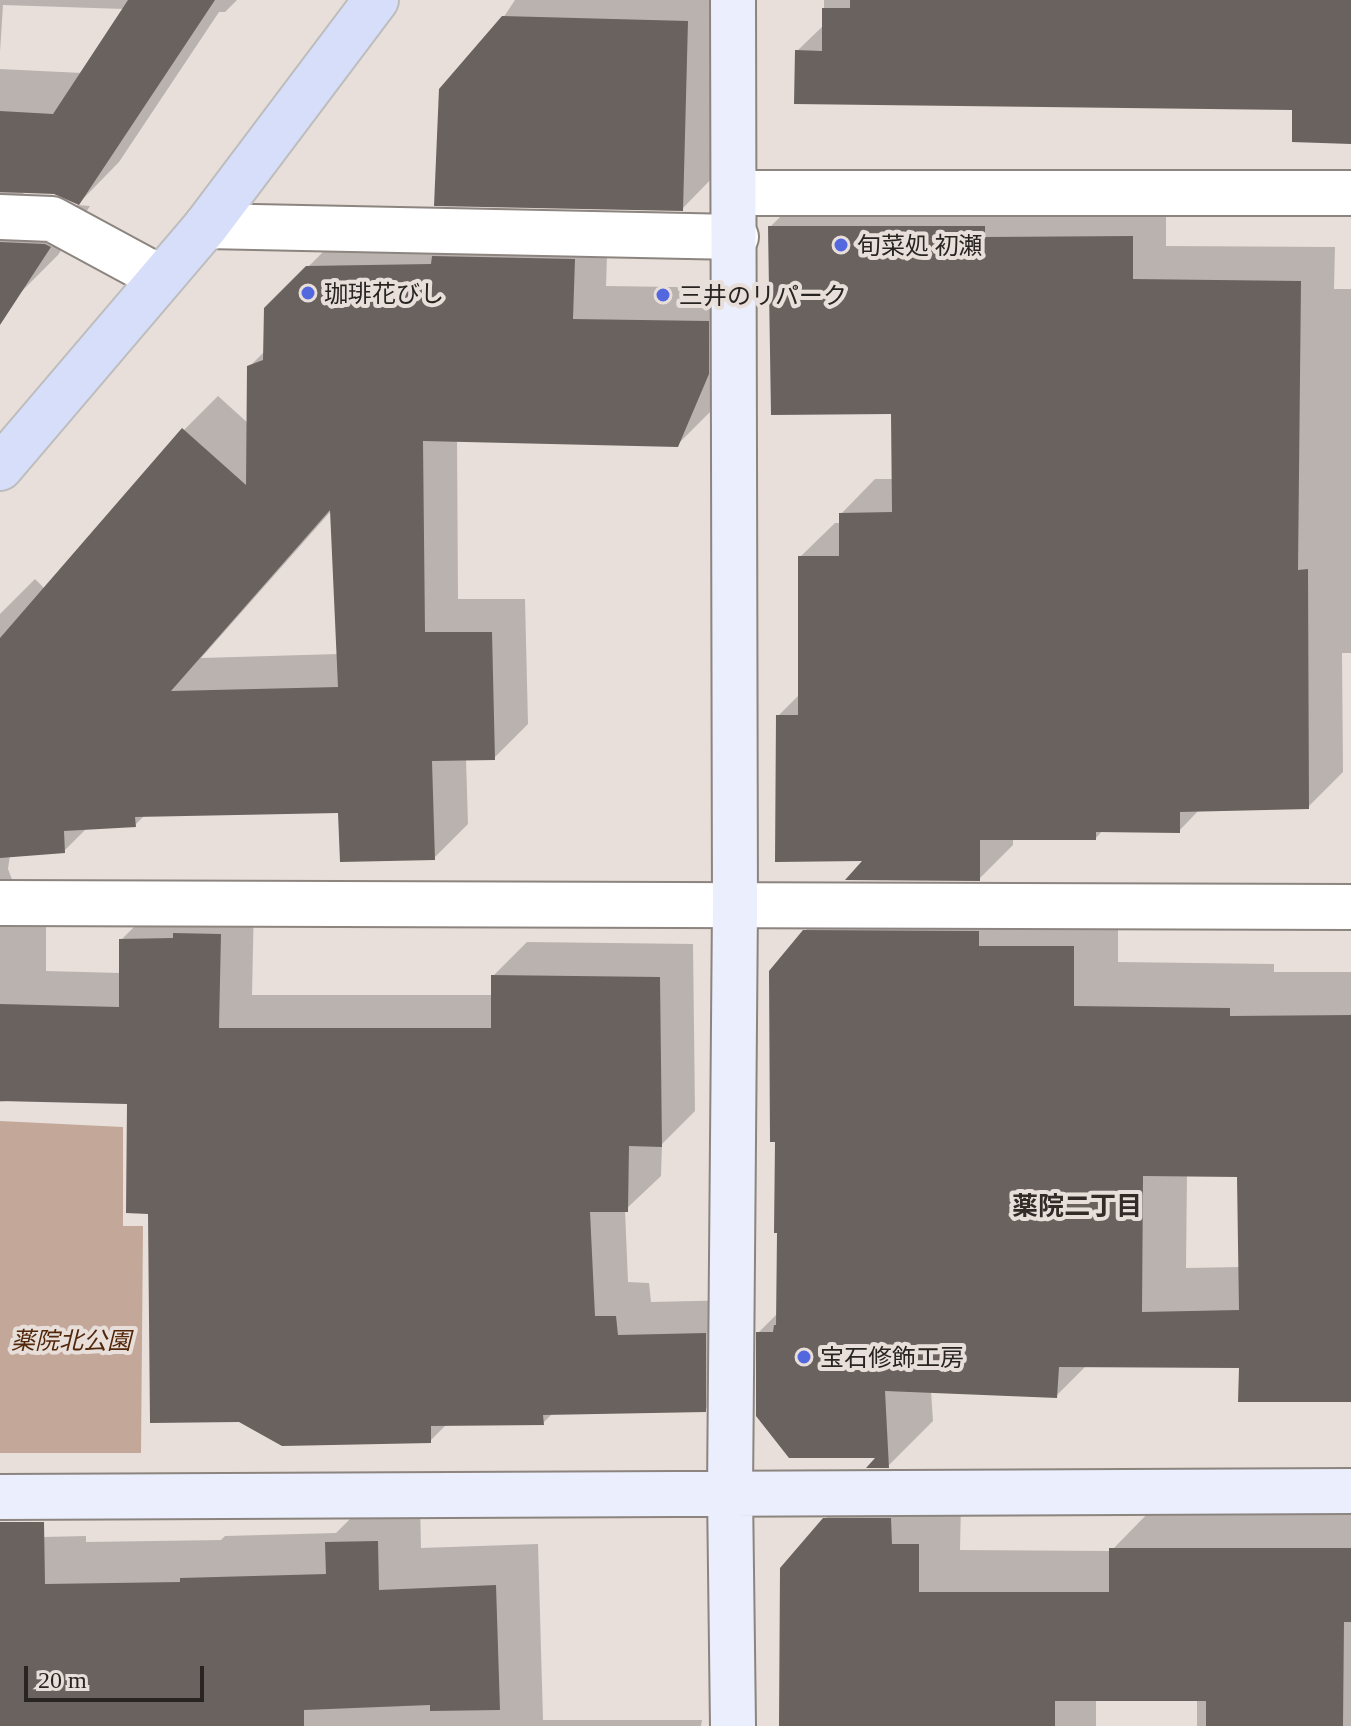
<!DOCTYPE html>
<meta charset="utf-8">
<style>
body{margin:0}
#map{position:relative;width:1351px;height:1726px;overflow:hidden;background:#e8dfda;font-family:Georgia,serif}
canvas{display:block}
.scale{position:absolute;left:24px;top:1666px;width:180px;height:36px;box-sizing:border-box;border:4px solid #272422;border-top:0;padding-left:10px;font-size:24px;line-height:28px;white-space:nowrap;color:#272422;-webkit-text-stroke:6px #e8dfda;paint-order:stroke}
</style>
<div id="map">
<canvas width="1351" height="1726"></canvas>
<div class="scale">20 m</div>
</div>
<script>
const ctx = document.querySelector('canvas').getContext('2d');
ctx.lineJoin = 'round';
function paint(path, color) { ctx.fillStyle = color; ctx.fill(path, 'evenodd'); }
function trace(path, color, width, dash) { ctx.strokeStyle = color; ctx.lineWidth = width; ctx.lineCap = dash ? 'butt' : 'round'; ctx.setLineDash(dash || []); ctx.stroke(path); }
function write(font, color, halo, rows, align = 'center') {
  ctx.font = font + ' Georgia,"Noto Sans JP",serif'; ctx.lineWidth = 8; ctx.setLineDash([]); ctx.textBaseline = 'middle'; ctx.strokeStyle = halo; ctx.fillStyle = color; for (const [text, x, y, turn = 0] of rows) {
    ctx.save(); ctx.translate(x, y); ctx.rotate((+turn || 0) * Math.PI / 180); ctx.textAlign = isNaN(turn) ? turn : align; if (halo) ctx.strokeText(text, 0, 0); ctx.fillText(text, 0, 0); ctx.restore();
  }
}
const green = new Path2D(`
 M 0,1121 L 123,1127 L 123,1226 L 143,1226 L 141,1453 L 0,1453 Z`);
const shadow = new Path2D(`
 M 0,0 L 237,0 L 225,12 L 219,12 L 119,162 L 79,203 L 54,192 L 21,191 L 28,198 L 41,202 L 90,206 L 58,255 L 17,296 L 0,318 L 0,69 L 82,73 L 124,9 L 3,5 L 0,52 Z
 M 515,0 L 727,0 L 722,168 L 682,209 L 441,90 L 505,15 Z
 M 824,0 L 1351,0 L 1351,142 L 1294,108 L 797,51 L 824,25 Z
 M 804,193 L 1166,203 L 1166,246 L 1335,247 L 1334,289 L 1351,289 L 1351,653 L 1342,653 L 1343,772 L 1308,807 L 1200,809 L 1179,831 L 1103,830 L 1096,838 L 1013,838 L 1013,845 L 979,879 L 866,859 L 778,716 L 800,694 L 800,557 L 835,523 L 841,523 L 841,514 L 875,479 L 894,479 L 893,412 L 770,227 Z
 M 608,226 L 606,286 L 742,288 L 742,338 L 711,411 L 677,445 L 457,440 L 458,599 L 525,599 L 528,724 L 494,758 L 466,759 L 468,824 L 434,858 L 340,811 L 146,814 L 135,825 L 88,827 L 64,851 L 10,855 L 8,869 L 13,882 L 46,920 L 46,971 L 121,973 L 121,940 L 155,906 L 254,901 L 252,995 L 493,995 L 493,976 L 527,942 L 693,944 L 695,1111 L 662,1144 L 661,1176 L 625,1210 L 628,1282 L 649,1283 L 651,1302 L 739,1300 L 739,1376 L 705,1410 L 553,1413 L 543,1423 L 447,1424 L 430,1441 L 150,1212 L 129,1102 L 15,1100 L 0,1102 L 0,614 L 35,579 L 45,589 L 184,430 L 218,396 L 249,424 L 249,367 L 266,350 L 266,309 L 342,233 ZM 332,510 L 338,654 L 201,658 Z
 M 850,886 L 1118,902 L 1118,962 L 1274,964 L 1274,972 L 1351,972 L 1351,1400 L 1241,1366 L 1087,1365 L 1056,1396 L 931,1391 L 933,1421 L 888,1466 L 758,1333 L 778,1313 L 804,932 ZM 1187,1175 L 1239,1175 L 1240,1267 L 1186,1268 Z
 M 867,1477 L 961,1502 L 960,1550 L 1111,1551 L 1154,1507 L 1351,1507 L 1351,1726 L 1197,1726 L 1197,1699 L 1096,1699 L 1096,1726 L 781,1726 L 824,1520 Z
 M 420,1499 L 421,1548 L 538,1544 L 543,1720 L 702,1720 L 701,1726 L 0,1726 L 0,1538 L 86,1536 L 86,1542 L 221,1540 L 225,1536 L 336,1533 L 369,1500 Z`);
const building = new Path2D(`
 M 128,0 L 215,0 L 79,205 L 54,194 L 0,192 L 0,111 L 53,114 Z
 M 850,0 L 1351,0 L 1351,144 L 1292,142 L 1292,110 L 794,104 L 795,50 L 822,51 L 822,8 L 850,8 Z
 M 502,16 L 688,21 L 683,211 L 434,206 L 439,89 Z
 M 768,226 L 985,226 L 985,237 L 1133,236 L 1133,279 L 1301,281 L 1298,570 L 1308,569 L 1309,809 L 1180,812 L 1180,833 L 1096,832 L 1096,840 L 980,840 L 980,881 L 845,880 L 862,861 L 775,862 L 776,715 L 798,715 L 798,556 L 839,556 L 839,513 L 892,512 L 891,414 L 771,415 Z
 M 0,242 L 45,244 L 51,247 L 0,325 Z
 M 432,256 L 575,259 L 573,319 L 709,321 L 709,374 L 678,447 L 423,441 L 425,632 L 492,632 L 495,760 L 432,761 L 435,860 L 340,862 L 338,813 L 135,817 L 136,827 L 64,831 L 65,853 L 0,858 L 0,638 L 182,428 L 246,485 L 247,366 L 263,360 L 264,308 L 306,266 L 431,264 ZM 330,510 L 338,687 L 171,691 Z
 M 803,930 L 979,931 L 979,946 L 1074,946 L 1074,1006 L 1230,1008 L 1230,1016 L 1351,1015 L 1351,1402 L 1238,1402 L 1239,1368 L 1059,1367 L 1057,1398 L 885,1391 L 889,1468 L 866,1468 L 875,1458 L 789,1458 L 756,1416 L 756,1332 L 773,1332 L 774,1325 L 776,1325 L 777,1233 L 774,1233 L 775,1142 L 770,1142 L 769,971 ZM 1143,1176 L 1237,1177 L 1239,1310 L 1142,1312 Z
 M 173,933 L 221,934 L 219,1028 L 491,1028 L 491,975 L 660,977 L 662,1147 L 629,1146 L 628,1212 L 590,1212 L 595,1316 L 616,1316 L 618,1335 L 706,1333 L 706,1412 L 543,1415 L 544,1425 L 431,1426 L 431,1443 L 282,1446 L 239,1422 L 150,1423 L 148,1214 L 126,1213 L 127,1104 L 0,1101 L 0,1004 L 119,1007 L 119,939 L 173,938 Z
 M 823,1518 L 891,1518 L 892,1544 L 919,1544 L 919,1592 L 1109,1592 L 1109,1548 L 1351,1548 L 1351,1622 L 1344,1622 L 1343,1726 L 1206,1726 L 1206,1701 L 1055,1701 L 1055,1726 L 779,1726 L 780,1568 Z
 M 0,1522 L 44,1522 L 45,1584 L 180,1582 L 180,1578 L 326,1574 L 325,1542 L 378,1541 L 379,1590 L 496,1585 L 500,1710 L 430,1711 L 430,1705 L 304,1710 L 304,1726 L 0,1726 Z`);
const street = new Path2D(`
 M 734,193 L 1351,193
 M 0,217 L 52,219 L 161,278
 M 206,226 L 736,237
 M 0,903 L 1351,907`);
const secondary = new Path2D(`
 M 733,0 L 735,906 L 730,1492 L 733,1726
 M 0,1497 L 1351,1491`);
const primary = new Path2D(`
 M 0,468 L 206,226 L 376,0`);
const markers = [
 [841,245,8,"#5368de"],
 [308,293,8,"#5368de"],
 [663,295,8,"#5368de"],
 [804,1357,8,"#5368de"]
];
const poiNames = [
 ["旬菜処 初瀬",857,245],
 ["珈琲花びし",324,293],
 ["三井のリパーク",679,295],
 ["宝石修飾工房",820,1357]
];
const parkNames = [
 ["薬院北公園",71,1340]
];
const neighbourhoodNames = [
 ["薬院二丁目",1077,1205]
];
paint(green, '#c3a89a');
paint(shadow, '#0003');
paint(building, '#6a625e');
trace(street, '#8c847f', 48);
trace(secondary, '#8c847f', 48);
trace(primary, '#bebdbd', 48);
trace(street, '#fff', 44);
trace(secondary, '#eaeefd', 44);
trace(primary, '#d6defa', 44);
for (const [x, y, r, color] of markers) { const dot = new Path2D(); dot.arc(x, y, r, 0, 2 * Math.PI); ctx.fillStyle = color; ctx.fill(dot); trace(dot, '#e8dfda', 3); }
write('24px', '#272422', '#e8dfda', poiNames, 'left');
write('italic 24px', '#52270b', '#e8dfda', parkNames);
write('bold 26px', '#322b28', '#e8dfda', neighbourhoodNames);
</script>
